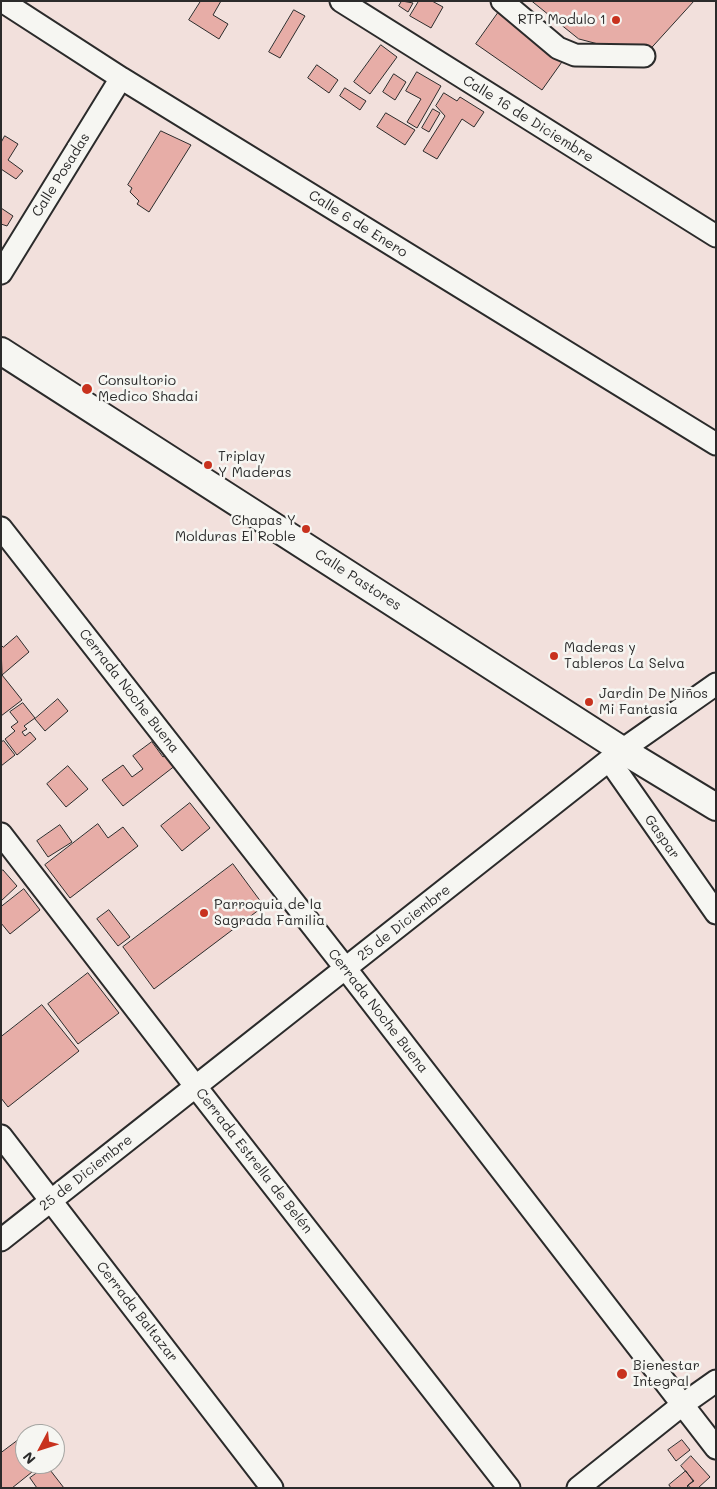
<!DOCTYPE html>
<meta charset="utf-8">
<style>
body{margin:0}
#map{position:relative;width:717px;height:1489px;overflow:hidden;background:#f2e0dc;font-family:Mali,sans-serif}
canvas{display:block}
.frame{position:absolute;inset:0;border:2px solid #2b2b2b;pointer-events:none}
.north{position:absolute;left:15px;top:1424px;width:50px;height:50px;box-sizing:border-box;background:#f6f6f2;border:1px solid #a5a5a2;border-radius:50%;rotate:230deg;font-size:14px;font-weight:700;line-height:20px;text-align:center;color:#2b2b2b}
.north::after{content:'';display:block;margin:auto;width:18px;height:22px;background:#c8321e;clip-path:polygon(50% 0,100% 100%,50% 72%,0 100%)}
</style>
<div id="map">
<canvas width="717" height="1489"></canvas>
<div class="frame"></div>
<div class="north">N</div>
</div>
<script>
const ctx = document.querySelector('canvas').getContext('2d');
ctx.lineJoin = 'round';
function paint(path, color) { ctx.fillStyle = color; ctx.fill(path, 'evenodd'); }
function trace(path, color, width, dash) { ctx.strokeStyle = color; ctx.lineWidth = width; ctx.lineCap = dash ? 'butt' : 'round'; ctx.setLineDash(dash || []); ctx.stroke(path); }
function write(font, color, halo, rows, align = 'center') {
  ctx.font = font + ' Mali,sans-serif'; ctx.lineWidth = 5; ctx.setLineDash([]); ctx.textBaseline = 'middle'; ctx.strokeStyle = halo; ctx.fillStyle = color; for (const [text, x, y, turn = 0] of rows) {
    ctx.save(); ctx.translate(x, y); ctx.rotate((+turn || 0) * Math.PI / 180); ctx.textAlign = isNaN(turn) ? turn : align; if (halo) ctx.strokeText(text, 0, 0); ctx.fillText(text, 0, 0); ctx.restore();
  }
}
const building = new Path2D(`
 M 201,1 L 221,1 L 213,15 L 228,24 L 219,39 L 189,20 Z
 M 402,1 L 413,3 L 408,12 L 399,6 Z
 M 419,1 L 432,1 L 443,7 L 431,28 L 410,16 Z
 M 532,1 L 694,1 L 644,56 L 579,39 Z
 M 294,10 L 305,16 L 280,58 L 269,52 Z
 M 498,13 L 564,59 L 542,90 L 476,44 Z
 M 381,45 L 397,57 L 370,94 L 354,82 Z
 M 317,65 L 338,80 L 329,93 L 308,78 Z
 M 417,72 L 441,86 L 417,128 L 407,122 L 421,99 L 406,91 Z
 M 394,74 L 406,82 L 395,100 L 383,92 Z
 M 345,88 L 366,101 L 360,110 L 340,96 Z
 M 444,93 L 457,101 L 460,97 L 484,112 L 474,127 L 462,119 L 437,159 L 423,151 L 445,116 L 436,106 Z
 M 433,109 L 440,113 L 429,132 L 422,128 Z
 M 386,113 L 415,130 L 405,145 L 377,127 Z
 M 161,131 L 191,145 L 149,212 L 137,204 L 139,201 L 130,192 L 132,188 L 128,185 Z
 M 5,136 L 18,144 L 8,160 L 23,171 L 16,179 L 1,169 L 1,143 Z
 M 1,208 L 13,216 L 7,226 L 1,224 Z
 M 17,636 L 29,652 L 2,675 L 1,645 L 3,647 Z
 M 2,675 L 22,700 L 1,716 L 1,676 Z
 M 58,699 L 68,711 L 45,731 L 35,719 Z
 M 23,703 L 35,718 L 24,726 L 27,729 L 22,732 L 25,736 L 30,732 L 36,739 L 17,755 L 5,739 L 15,731 L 11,727 L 18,722 L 10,712 Z
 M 4,741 L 15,755 L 1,766 L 1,742 Z
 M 152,742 L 163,757 L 167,754 L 176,765 L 123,806 L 102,780 L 123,765 L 132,777 L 143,769 L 133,756 Z
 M 68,766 L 88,789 L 66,807 L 47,784 Z
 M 190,803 L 210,828 L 182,851 L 161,826 Z
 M 98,824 L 108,838 L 123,827 L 138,846 L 70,898 L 45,865 Z
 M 60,825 L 72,842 L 48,857 L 37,841 Z
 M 233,864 L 264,906 L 154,989 L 123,947 Z
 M 3,870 L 17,886 L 1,901 L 1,872 Z
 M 24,889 L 40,910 L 10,934 L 1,923 L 1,907 Z
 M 109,910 L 130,937 L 118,946 L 97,919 Z
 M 88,973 L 119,1013 L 78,1044 L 48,1004 Z
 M 42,1005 L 79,1051 L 8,1107 L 1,1098 L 1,1037 Z
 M 25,1435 L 25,1464 L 42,1464 L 12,1488 L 1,1488 L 1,1453 Z
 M 682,1440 L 690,1450 L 676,1461 L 668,1450 Z
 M 691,1456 L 710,1477 L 698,1488 L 690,1488 L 688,1485 L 694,1481 L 681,1466 Z
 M 47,1466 L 64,1488 L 37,1488 L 30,1478 Z
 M 686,1471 L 693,1481 L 687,1486 L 689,1488 L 671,1488 L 669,1485 Z`);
const minor = new Path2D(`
 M 2,1 L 121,78 L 716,444
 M 341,1 L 716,236
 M 502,1 L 558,48 L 575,55 L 644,56
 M 1,273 L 121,78
 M 1,528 L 346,969 L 716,1448
 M 609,760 L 716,913
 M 1,834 L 196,1087 L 509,1488
 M 1,1136 L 272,1488
 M 1,1240 L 622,750 L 716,684
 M 578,1488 L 682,1405 L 716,1381`);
const tertiary = new Path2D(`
 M 1,351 L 622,750 L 716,807`);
const markers = [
 [616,20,5,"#c8321e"],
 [87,389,6,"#c8321e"],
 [208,465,5,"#c8321e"],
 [306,529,5,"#c8321e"],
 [554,656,5,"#c8321e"],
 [589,702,5,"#c8321e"],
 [204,913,5,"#c8321e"],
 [622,1374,6,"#c8321e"]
];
const poiNames = [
 ["RTP Modulo 1",606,20,"right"],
 ["Consultorio",98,381],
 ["Medico Shadai",98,397],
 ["Triplay",218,457],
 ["Y Maderas",218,473],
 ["Chapas Y",296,521,"right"],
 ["Molduras El Roble",296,537,"right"],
 ["Maderas y",564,648],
 ["Tableros La Selva",564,664],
 ["Jardin De Niños",599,694],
 ["Mi Fantasia",599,710],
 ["Parroquia de la",214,905],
 ["Sagrada Familia",214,921],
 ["Bienestar",633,1366],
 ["Integral",633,1382]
];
const streetNames = [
 ["Calle 16 de Diciembre",528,119,32],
 ["Calle Posadas",61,175,-58],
 ["Calle 6 de Enero",358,224,32],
 ["Calle Pastores",358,580,33],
 ["Cerrada Noche Buena",129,691,52],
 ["Gaspar",662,837,55],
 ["25 de Diciembre",404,923,-38],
 ["Cerrada Noche Buena",378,1011,52],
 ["Cerrada Estrella de Belén",254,1161,52],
 ["25 de Diciembre",86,1173,-38],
 ["Cerrada Baltazar",137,1312,52]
];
paint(building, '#e7ada7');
trace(building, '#2b2b2b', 1);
trace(minor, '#2b2b2b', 25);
trace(tertiary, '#2b2b2b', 30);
trace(minor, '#f6f6f2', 21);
trace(tertiary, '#f6f6f2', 26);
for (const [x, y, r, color] of markers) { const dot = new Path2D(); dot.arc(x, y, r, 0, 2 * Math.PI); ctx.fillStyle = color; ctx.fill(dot); trace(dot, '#f6f6f2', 2); }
write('14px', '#2b2b2b', '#f6f6f2', poiNames, 'left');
write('14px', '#2b2b2b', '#f6f6f2', streetNames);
</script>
